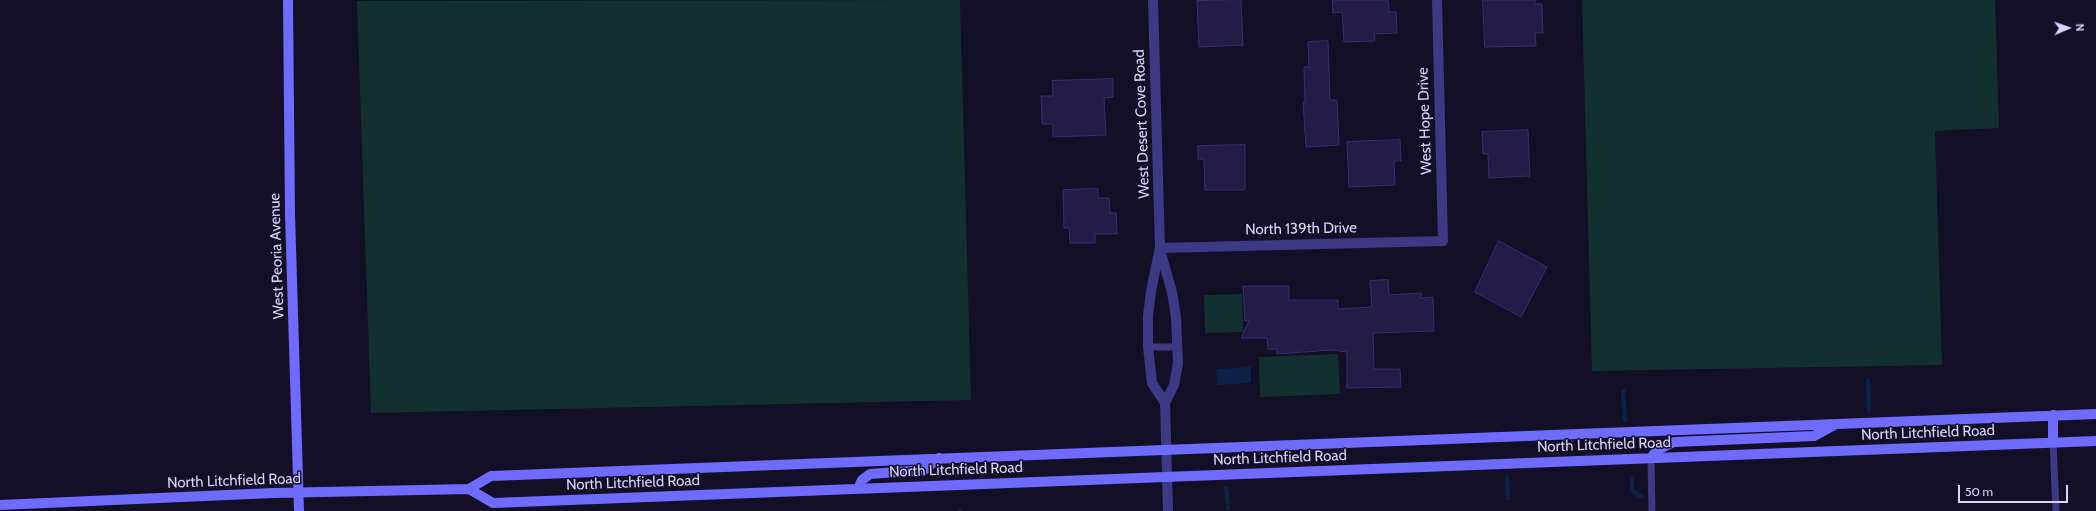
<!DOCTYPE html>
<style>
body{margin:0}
#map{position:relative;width:2096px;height:511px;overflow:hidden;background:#130f26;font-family:Cabin,sans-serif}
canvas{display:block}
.north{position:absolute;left:2048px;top:8px;width:40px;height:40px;-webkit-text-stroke:3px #130f26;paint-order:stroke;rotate:88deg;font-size:11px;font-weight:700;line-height:16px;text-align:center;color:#d9d4ff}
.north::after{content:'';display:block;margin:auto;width:14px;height:18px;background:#d9d4ff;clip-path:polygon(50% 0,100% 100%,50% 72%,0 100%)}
.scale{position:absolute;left:1958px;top:485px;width:110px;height:18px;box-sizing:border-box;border:2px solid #d9d4ff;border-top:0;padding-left:5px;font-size:12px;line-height:14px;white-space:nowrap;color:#d9d4ff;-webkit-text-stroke:3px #130f26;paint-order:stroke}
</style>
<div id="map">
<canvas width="2096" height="511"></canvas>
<div class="north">N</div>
<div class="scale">50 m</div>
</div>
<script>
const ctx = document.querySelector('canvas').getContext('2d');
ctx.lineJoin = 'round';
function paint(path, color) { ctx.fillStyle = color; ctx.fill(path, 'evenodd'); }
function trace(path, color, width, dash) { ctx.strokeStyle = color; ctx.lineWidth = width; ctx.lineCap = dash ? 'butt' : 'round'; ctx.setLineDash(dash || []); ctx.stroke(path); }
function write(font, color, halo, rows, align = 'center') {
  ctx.font = font + ' Cabin,sans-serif'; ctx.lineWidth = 3; ctx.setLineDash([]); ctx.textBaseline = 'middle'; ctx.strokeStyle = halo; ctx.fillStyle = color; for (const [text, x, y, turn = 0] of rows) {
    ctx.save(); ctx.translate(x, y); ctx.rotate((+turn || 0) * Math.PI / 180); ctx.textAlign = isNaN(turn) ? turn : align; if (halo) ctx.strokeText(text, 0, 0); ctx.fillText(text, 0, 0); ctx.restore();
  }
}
const green = new Path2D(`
 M 960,0 L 971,400 L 371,413 L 357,1 Z
 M 1582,0 L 1995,0 L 1999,128 L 1935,131 L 1942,365 L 1592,371 Z
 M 1242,294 L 1243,332 L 1205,333 L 1204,295 Z
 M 1338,354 L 1340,394 L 1260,397 L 1259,357 Z`);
const water = new Path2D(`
 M 1251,367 L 1251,383 L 1217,385 L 1216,369 Z`);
const stream = new Path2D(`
 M 1868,381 L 1869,411
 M 1623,391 L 1625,420
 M 1507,477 L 1508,498
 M 1632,478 L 1632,490 L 1642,497
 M 1226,488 L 1228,507
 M 960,510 L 960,511`);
const building = new Path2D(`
 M 1241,0 L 1243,45 L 1199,47 L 1197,1 Z
 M 1333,0 L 1388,0 L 1389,12 L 1396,12 L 1397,33 L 1374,34 L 1375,41 L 1344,42 L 1342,12 L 1333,13 Z
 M 1483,0 L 1535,0 L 1535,4 L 1542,4 L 1543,33 L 1535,33 L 1536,46 L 1485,47 Z
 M 1328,41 L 1330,100 L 1337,100 L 1339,145 L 1306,147 L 1303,102 L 1305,102 L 1304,67 L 1309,67 L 1308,42 Z
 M 1113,79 L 1113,97 L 1104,98 L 1106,135 L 1053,137 L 1053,124 L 1042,124 L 1041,96 L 1053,96 L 1052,81 Z
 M 1528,130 L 1530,176 L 1489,178 L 1488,154 L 1483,154 L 1482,132 Z
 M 1400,140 L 1401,161 L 1394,161 L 1395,185 L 1349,187 L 1347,142 Z
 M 1245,145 L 1245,190 L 1205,190 L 1204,159 L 1198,159 L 1198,146 Z
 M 1098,189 L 1098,198 L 1109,198 L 1110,213 L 1116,213 L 1117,234 L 1095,234 L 1095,243 L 1070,243 L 1069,228 L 1064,228 L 1063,190 Z
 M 1499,241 L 1547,267 L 1521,317 L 1475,292 Z
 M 1388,280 L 1389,295 L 1421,293 L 1421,298 L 1433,297 L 1434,331 L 1373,333 L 1374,369 L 1400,369 L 1401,387 L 1347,388 L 1347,352 L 1331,350 L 1277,354 L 1277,349 L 1268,349 L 1267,338 L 1241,338 L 1249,321 L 1245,321 L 1243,286 L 1289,286 L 1289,300 L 1338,300 L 1338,309 L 1372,307 L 1370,281 Z`);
const lane = new Path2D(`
 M 1148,347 L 1177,347
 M 2053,442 L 2056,511
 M 1651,458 L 1652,511`);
const street = new Path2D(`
 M 1153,0 L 1160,248 L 1151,291 L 1148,316 L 1148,347 L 1152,383 L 1165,403
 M 1160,248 L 1443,241 L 1437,0
 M 1160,250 L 1172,292 L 1176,317 L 1178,363 L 1174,385 L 1165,403 L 1168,511`);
const secondary = new Path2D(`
 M 288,0 L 290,214 L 299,511
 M 2053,415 L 2053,442
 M 1651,458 L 1657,450 L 1674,442 L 1814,436 L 1834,425
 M 469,489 L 493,503 L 2096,441
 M 858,489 L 862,480 L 870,474 L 924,470 L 939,458
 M 0,505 L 273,493 L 469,489 L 491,476 L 2096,414`);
const streetNames = [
 ["West Hope Drive",1425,121,-92],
 ["West Desert Cove Road",1142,124,-92],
 ["North 139th Drive",1301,229,-1],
 ["West Peoria Avenue",277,256,-92],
 ["North Litchfield Road",1928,433,-2],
 ["North Litchfield Road",1604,445,-2],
 ["North Litchfield Road",1280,458,-2],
 ["North Litchfield Road",956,470,-2],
 ["North Litchfield Road",234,481,-2],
 ["North Litchfield Road",633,483,-2]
];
paint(green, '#12302f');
paint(water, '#0c2248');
trace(stream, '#0c2248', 4.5);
paint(building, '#241b47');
trace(building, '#3b2d73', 1);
trace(lane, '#3d3a85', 7);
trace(street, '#3d3a85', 10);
trace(secondary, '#6f6bff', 10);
write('15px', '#d9d4ff', '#130f26', streetNames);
</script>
